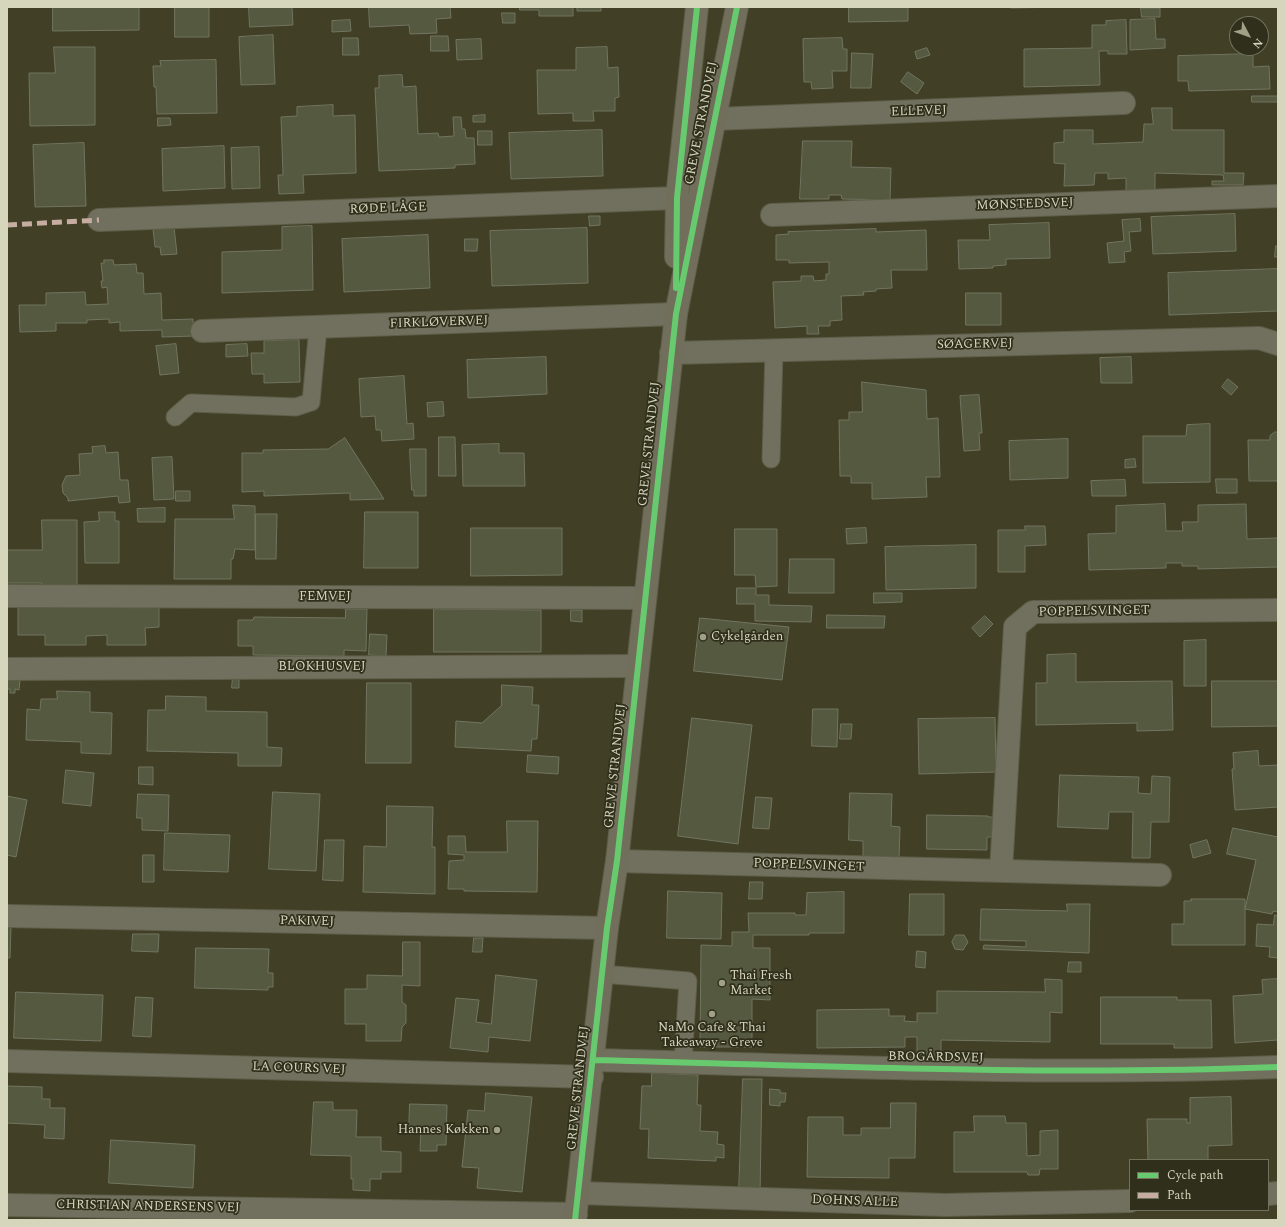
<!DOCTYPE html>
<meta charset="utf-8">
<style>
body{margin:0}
#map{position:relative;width:1285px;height:1227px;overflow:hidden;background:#413f26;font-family:Spectral,serif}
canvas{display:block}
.frame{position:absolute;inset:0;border:8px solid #d6d6bd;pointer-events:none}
.legend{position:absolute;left:1129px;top:1159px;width:140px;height:52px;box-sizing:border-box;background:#302f1b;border:1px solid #72725c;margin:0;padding:5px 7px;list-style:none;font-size:12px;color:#d6d6bd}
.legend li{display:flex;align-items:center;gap:8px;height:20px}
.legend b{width:20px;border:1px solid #72725c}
.north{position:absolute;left:1229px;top:16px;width:40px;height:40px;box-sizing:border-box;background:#302f1b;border:1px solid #72725c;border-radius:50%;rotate:131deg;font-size:11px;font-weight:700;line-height:16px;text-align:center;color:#d6d6bd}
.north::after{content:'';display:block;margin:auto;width:14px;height:18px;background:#a2a188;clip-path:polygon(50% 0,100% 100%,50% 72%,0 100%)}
</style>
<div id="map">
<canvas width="1285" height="1227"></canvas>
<div class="frame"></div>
<ul class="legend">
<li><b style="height:5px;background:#67ca6e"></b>Cycle path</li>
<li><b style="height:5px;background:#c7aca2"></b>Path</li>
</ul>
<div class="north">N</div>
</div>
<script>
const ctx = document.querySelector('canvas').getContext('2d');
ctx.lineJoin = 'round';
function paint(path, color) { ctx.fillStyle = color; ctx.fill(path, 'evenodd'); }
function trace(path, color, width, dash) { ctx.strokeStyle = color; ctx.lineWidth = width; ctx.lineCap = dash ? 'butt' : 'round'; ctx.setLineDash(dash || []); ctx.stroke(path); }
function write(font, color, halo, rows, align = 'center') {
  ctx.font = font + ' Spectral,serif'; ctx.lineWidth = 3.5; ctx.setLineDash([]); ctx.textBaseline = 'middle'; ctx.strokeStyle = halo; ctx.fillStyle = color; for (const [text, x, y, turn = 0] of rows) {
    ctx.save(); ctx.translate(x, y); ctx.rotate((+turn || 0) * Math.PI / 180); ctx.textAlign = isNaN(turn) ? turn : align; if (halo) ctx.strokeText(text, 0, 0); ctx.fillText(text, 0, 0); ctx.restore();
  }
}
const building = new Path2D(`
 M 53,7 L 139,7 L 139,30 L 53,31 Z
 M 175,7 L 209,7 L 209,37 L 175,37 Z
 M 249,7 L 292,7 L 293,25 L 250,27 Z
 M 369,7 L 450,7 L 451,18 L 436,19 L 437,33 L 410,34 L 409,25 L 370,27 Z
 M 520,7 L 601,7 L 601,11 L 577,11 L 577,7 L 573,7 L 573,16 L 539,16 L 539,10 L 520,10 Z
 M 849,7 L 908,7 L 908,21 L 849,22 Z
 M 1011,7 L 1067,7 L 1011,8 Z
 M 1141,8 L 1160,8 L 1160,17 L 1142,17 Z
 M 502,13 L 515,13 L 515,23 L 503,23 Z
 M 1155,19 L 1156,39 L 1165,39 L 1165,48 L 1130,50 L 1130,20 Z
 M 350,20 L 351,31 L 332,32 L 332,21 Z
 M 1126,20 L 1127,54 L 1108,54 L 1108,51 L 1099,51 L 1100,85 L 1024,87 L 1024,49 L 1092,48 L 1092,25 L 1106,25 L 1106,21 Z
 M 273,35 L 275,84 L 241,85 L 239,37 Z
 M 431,36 L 448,36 L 449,51 L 431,51 Z
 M 343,38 L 358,38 L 359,55 L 343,55 Z
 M 842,38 L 843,49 L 847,49 L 847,71 L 832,71 L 833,88 L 812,89 L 811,82 L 804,82 L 803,39 Z
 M 481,39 L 482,59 L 457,60 L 456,40 Z
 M 54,47 L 95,47 L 95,125 L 30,126 L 29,73 L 55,73 Z
 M 607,47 L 608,68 L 618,67 L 619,97 L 615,98 L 615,111 L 593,111 L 594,121 L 573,121 L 573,113 L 538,114 L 537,70 L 576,70 L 576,48 Z
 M 927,48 L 930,55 L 917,59 L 915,52 Z
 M 852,53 L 873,54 L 871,88 L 851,88 Z
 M 1253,54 L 1253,67 L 1269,66 L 1270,89 L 1189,91 L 1188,81 L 1178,81 L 1178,56 Z
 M 216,60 L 217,113 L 157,114 L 156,87 L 154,87 L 153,66 L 161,66 L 160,61 Z
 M 908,72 L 924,83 L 917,94 L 901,82 Z
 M 402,75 L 403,87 L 416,86 L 418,134 L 438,133 L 439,137 L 454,136 L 453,117 L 461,117 L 462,129 L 465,129 L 466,138 L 474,138 L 475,164 L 455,165 L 455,168 L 379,171 L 375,88 L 379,88 L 379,76 Z
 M 1252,96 L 1278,96 L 1278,102 L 1252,102 Z
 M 333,105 L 333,116 L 355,115 L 356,173 L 303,175 L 304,193 L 279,194 L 278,175 L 283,175 L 281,117 L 297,116 L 297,107 Z
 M 1152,108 L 1172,108 L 1172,130 L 1224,130 L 1224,173 L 1244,173 L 1243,185 L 1212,185 L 1212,181 L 1224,181 L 1223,175 L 1155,173 L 1155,191 L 1126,191 L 1126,178 L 1108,179 L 1108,173 L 1095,173 L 1094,185 L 1064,186 L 1065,164 L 1054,163 L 1054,143 L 1064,142 L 1064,130 L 1093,130 L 1093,144 L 1143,142 L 1144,124 L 1153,124 Z
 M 485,115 L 485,122 L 473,122 L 473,116 Z
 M 158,118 L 170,118 L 171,125 L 158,126 Z
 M 602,130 L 603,176 L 511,179 L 509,133 Z
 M 478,131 L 492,131 L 492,145 L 478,145 Z
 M 803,141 L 852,141 L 851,167 L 891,168 L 890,200 L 842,199 L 841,195 L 829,195 L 829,199 L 800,199 Z
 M 84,143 L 86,206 L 35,207 L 33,145 Z
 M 224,146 L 225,188 L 163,191 L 162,149 Z
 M 259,147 L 260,188 L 232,189 L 231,148 Z
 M 1235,214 L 1236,251 L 1153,254 L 1151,217 Z
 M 589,216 L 600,216 L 600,225 L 590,226 Z
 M 1140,219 L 1141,231 L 1129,232 L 1131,251 L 1124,252 L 1125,262 L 1109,263 L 1107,243 L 1124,241 L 1122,220 Z
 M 1049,223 L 1050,258 L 1006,259 L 1006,265 L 993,266 L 993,268 L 959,269 L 958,240 L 990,240 L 989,225 Z
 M 312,226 L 313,290 L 222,293 L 222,252 L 282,250 L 282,227 Z
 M 174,227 L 177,254 L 161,255 L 160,247 L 155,247 L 153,229 Z
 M 587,228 L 588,283 L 492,286 L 490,231 Z
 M 876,229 L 876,232 L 926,230 L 927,270 L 891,270 L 892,288 L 876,289 L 876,291 L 863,292 L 864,295 L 841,296 L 842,320 L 830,321 L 830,326 L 818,326 L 819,334 L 807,334 L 807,326 L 775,328 L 773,282 L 801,281 L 801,276 L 813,276 L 814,281 L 826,280 L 826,274 L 829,274 L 829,262 L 789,263 L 789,260 L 776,260 L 776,235 L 789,234 L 788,232 Z
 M 428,235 L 430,288 L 344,292 L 342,239 Z
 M 465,239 L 478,239 L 477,251 L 465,251 Z
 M 1276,246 L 1278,246 L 1278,257 L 1275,257 Z
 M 104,260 L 113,260 L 114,265 L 136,264 L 137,273 L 143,273 L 144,294 L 161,293 L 162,320 L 193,319 L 194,336 L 162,337 L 162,330 L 120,331 L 120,322 L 109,323 L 109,319 L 87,320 L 87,323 L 56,323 L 56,331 L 20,332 L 19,305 L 46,305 L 46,293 L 85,292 L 86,305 L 108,304 L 107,287 L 102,288 L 101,281 L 103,281 L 101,263 L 104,263 Z
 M 1278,269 L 1278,311 L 1169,315 L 1168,273 Z
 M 966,293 L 1001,293 L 1001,325 L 966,325 Z
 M 299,340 L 300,382 L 264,383 L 264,374 L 252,374 L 251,353 L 264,353 L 264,341 Z
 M 176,344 L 179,373 L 160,375 L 156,346 Z
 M 247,344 L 248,356 L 226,357 L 226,345 Z
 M 546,357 L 547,394 L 468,398 L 467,360 Z
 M 1131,357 L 1132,383 L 1101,383 L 1100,358 Z
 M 404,376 L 407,424 L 413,423 L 414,439 L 382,441 L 381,430 L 376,430 L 375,416 L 361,417 L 359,379 Z
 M 1228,379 L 1238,387 L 1231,395 L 1222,387 Z
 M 862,382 L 926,390 L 927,419 L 938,418 L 940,477 L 926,477 L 927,497 L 872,499 L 872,483 L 851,483 L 851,476 L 840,476 L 839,420 L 849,420 L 849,412 L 862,412 Z
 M 979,395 L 982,433 L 979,433 L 980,450 L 964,451 L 960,396 Z
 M 443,402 L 444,416 L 428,417 L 427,403 Z
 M 1210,424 L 1210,482 L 1143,483 L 1143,436 L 1186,436 L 1187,425 Z
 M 1275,432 L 1278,432 L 1278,481 L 1249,481 L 1248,440 L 1270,440 L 1270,436 Z
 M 439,437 L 455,437 L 456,476 L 439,476 Z
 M 345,438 L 384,499 L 350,500 L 350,493 L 264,496 L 264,491 L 242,492 L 242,453 L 263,453 L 263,450 L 328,449 Z
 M 1068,439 L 1068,478 L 1010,480 L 1009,441 Z
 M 499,444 L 499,453 L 524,453 L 525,486 L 463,486 L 462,445 Z
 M 105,446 L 106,453 L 118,452 L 120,480 L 128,480 L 130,502 L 119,503 L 118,496 L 68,501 L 68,498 L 63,493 L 62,485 L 66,476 L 80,475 L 79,454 L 93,453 L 92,447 Z
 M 410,449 L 426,449 L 426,496 L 414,496 L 414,490 L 412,490 Z
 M 172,457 L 174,499 L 154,500 L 152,458 Z
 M 1135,459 L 1136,467 L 1125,468 L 1125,460 Z
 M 1216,479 L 1237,479 L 1237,493 L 1217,493 Z
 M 1125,480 L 1126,496 L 1092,496 L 1091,481 Z
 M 176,491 L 190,491 L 190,501 L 176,501 Z
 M 1165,504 L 1166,531 L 1183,531 L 1182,522 L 1198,522 L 1198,505 L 1246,504 L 1247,539 L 1278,538 L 1278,567 L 1198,569 L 1198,566 L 1182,566 L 1182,563 L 1166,563 L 1166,568 L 1089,570 L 1088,534 L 1116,533 L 1116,506 Z
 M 233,505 L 255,506 L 255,550 L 235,549 L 233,559 L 231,559 L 231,579 L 174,579 L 175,519 L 234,519 Z
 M 165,508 L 165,522 L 138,522 L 137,509 Z
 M 99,512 L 115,512 L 115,521 L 119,521 L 119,563 L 85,563 L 84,522 L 99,521 Z
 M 365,512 L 418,512 L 418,568 L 364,568 Z
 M 256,514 L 277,514 L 276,559 L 256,559 Z
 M 42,520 L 77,520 L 77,589 L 42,590 L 42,583 L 7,583 L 7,550 L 42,550 Z
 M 1025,526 L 1045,526 L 1046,545 L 1025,546 L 1025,572 L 998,572 L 998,530 L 1025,530 Z
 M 471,528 L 562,528 L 562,575 L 471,576 Z
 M 866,528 L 867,543 L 847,544 L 846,529 Z
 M 735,529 L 777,529 L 777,586 L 756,587 L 755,575 L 735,575 Z
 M 976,545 L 976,588 L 886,590 L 885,547 Z
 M 790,559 L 834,559 L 834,593 L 789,593 Z
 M 737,588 L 756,588 L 756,595 L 769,595 L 769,605 L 812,606 L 811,622 L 755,621 L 755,604 L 737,604 Z
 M 874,593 L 902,593 L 902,602 L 874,603 Z
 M 159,606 L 159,627 L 145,628 L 146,645 L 107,645 L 107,635 L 86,636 L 86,645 L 45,645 L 45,635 L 18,635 L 18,608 Z
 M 346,609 L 367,609 L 366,651 L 344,650 L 344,656 L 253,655 L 253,646 L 238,646 L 238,620 L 253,620 L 254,617 L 345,618 Z
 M 434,609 L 541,610 L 541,652 L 434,652 Z
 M 571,610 L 582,610 L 582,622 L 571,621 Z
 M 827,615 L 885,616 L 884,628 L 827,628 Z
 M 985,616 L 993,624 L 980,637 L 972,628 Z
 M 700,618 L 789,627 L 782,680 L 694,671 Z
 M 370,634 L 387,635 L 386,656 L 369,655 Z
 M 1206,640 L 1206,686 L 1184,686 L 1184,641 Z
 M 1076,654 L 1076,682 L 1172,681 L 1173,730 L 1137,731 L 1137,723 L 1036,725 L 1036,683 L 1047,683 L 1047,655 Z
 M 233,677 L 239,677 L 239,688 L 232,688 Z
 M 8,679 L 20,680 L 19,690 L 15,689 L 15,693 L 10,693 L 10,689 L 7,689 Z
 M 1212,681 L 1278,681 L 1278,726 L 1212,727 Z
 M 367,683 L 411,683 L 411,763 L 366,763 Z
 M 502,685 L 533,687 L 532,705 L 539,705 L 537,739 L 532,739 L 531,751 L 455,747 L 456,721 L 482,723 L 501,706 Z
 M 57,691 L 90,692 L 90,712 L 112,713 L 111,754 L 81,753 L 81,742 L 26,740 L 27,709 L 40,710 L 41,699 L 57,699 Z
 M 166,696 L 206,697 L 206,711 L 267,712 L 267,747 L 282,748 L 281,766 L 238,766 L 238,753 L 147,751 L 148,710 L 165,710 Z
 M 813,709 L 838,709 L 837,747 L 812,746 Z
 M 692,718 L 752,725 L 738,844 L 678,836 Z
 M 995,718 L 996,772 L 919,774 L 918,719 Z
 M 841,724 L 852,724 L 851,739 L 840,739 Z
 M 1258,751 L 1259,766 L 1278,765 L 1278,807 L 1235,810 L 1232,769 L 1234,769 L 1233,753 Z
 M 528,755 L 559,757 L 558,774 L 527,772 Z
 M 139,767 L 153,767 L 153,785 L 139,784 Z
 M 66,770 L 94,773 L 91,806 L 63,803 Z
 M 1060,775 L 1139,777 L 1138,793 L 1151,794 L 1152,776 L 1170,777 L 1169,822 L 1151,822 L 1150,858 L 1132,858 L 1133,812 L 1109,812 L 1108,829 L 1058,827 Z
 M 273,792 L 320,794 L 316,871 L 269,869 Z
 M 850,793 L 892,794 L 891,826 L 900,827 L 899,859 L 863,858 L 863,841 L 849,840 Z
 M 138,794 L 169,795 L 168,831 L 142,830 L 142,818 L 137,818 Z
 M 7,796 L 27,800 L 16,857 L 7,855 Z
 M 756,797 L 772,798 L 769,829 L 753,828 Z
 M 387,806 L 433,807 L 432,847 L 435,847 L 435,894 L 363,892 L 364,846 L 386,847 Z
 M 927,815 L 988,816 L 988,817 L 998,817 L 997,837 L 987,837 L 987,850 L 927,849 Z
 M 507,821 L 538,821 L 537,892 L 464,891 L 464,889 L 448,889 L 449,861 L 464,860 L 464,855 L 448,854 L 448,836 L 465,836 L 466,852 L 507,852 Z
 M 1233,828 L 1278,837 L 1278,912 L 1273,911 L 1272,914 L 1245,909 L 1256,860 L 1227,854 Z
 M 165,833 L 230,835 L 228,872 L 164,870 Z
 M 325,840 L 344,840 L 343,881 L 323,880 Z
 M 1207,840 L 1211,853 L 1193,858 L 1190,845 Z
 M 143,855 L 154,855 L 154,882 L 143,882 Z
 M 750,882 L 763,882 L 762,899 L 749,899 Z
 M 668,891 L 722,893 L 721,939 L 667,938 Z
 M 844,892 L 844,933 L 809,933 L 809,935 L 753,935 L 753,948 L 770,948 L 770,1000 L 752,999 L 752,1047 L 700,1047 L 701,945 L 732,946 L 732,932 L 749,932 L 748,913 L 795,913 L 795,915 L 806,915 L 807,893 Z
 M 910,894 L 944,894 L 944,935 L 909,935 Z
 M 1191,899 L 1245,899 L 1245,945 L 1172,945 L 1172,924 L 1184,924 L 1184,901 L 1191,901 Z
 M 1067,904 L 1090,904 L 1089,953 L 983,949 L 984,945 L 1026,947 L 1026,941 L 980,940 L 981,909 L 1067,911 Z
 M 1275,915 L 1278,916 L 1278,958 L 1269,957 L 1270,947 L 1256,946 L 1257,924 L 1273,925 Z
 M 7,927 L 11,927 L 10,958 L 7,958 Z
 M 133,934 L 159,934 L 158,952 L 132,951 Z
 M 956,935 L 964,935 L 968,942 L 963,950 L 955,949 L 952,942 Z
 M 474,938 L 483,938 L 482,952 L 473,952 Z
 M 403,942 L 420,942 L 420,986 L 402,985 L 402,1002 L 406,1005 L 406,1023 L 402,1027 L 401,1041 L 366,1041 L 366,1024 L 345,1024 L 345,989 L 367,989 L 367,975 L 402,976 Z
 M 196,948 L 269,949 L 268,973 L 273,973 L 273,987 L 268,987 L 268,990 L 195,988 Z
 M 917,951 L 926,952 L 925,968 L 916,967 Z
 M 1069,962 L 1081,962 L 1081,972 L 1068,972 Z
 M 496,975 L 537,980 L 530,1041 L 489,1037 L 488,1052 L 450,1048 L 456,998 L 479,1000 L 476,1022 L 491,1024 Z
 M 1045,979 L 1062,980 L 1062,1013 L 1050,1012 L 1050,1042 L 941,1040 L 941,1061 L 917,1060 L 917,1037 L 905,1037 L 905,1047 L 817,1048 L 817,1010 L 889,1009 L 889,1016 L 905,1016 L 904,1021 L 917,1022 L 917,1013 L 937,1013 L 937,991 L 1045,992 Z
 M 1278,979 L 1278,1040 L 1235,1043 L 1233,996 L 1263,994 L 1262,980 Z
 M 16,992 L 103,995 L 101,1041 L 14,1038 Z
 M 136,997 L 153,998 L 151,1037 L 133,1036 Z
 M 1101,997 L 1177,997 L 1177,1000 L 1211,1000 L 1212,1048 L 1174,1048 L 1174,1044 L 1101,1044 Z
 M 652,1073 L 698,1075 L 697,1105 L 701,1105 L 700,1131 L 718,1132 L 717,1144 L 724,1145 L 724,1158 L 716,1157 L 716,1161 L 648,1158 L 649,1129 L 640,1129 L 642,1086 L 651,1086 Z
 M 743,1079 L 762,1079 L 760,1194 L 739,1193 Z
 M 7,1086 L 42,1087 L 42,1099 L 50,1099 L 50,1108 L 65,1108 L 64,1139 L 44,1138 L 45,1125 L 7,1123 Z
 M 770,1089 L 780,1090 L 780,1093 L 786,1093 L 785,1102 L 780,1102 L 780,1106 L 770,1105 Z
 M 486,1093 L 532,1097 L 522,1192 L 477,1188 L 479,1168 L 462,1167 L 468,1110 L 484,1111 Z
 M 1231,1097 L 1232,1145 L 1208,1146 L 1208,1160 L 1148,1160 L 1147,1119 L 1187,1119 L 1187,1123 L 1190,1123 L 1190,1098 Z
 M 314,1102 L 333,1102 L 333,1110 L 357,1110 L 356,1137 L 381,1137 L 381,1151 L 401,1152 L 401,1172 L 381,1172 L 381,1179 L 370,1179 L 370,1191 L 353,1190 L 353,1179 L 351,1179 L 351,1156 L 311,1155 Z
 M 891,1103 L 916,1103 L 915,1158 L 889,1158 L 889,1178 L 807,1177 L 808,1117 L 843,1117 L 843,1135 L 861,1135 L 861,1128 L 890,1128 Z
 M 410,1104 L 447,1105 L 446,1145 L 437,1145 L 437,1151 L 420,1151 L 421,1130 L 409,1130 Z
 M 974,1116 L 1005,1116 L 1006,1123 L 1026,1123 L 1027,1156 L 1040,1155 L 1040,1131 L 1058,1130 L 1058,1169 L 1040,1169 L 1039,1175 L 1028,1175 L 1027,1172 L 954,1172 L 954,1132 L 974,1132 Z
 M 111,1140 L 195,1145 L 193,1188 L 109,1183 Z`);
const service = new Path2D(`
 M 175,417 L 191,403 L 296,407 L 311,402 L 318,327
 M 771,459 L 774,351
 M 602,974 L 688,981 L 683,1062`);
const minor = new Path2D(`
 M 714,119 L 1124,103
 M 772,215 L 1278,196
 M 99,220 L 677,198
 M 202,331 L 676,314
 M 671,353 L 1259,338 L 1278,344
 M 7,596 L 644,598
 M 7,669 L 637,666
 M 617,861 L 1160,875
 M 1001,871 L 1015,627 L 1033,612 L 1278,610
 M 7,916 L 607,928
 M 593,1060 C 821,1066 1050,1076 1278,1067
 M 7,1061 L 592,1077
 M 579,1193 L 945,1205 L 1130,1201
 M 1268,1194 L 1278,1193
 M 7,1205 L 576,1214`);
const secondary = new Path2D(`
 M 676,257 L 677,198 L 697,7
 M 575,1220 L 607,928 L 617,861 L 676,314 L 737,7`);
const quiet = new Path2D(`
 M 7,225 L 99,220`);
const cycleway = new Path2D(`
 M 676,288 L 677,198 L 697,7
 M 593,1060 C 821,1066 1050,1076 1278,1067
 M 575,1220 L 607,928 L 617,861 L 676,314 L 737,7`);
const markers = [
 [703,637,4,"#a2a188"],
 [722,983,4,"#a2a188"],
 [712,1014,4,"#a2a188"],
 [497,1130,4,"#a2a188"]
];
const streetNames = [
 ["ELLEVEJ",919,112,-2],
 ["GREVE STRANDVEJ",702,123,-79],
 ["MØNSTEDSVEJ",1025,205,-2],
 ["RØDE LÅGE",388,209,-2],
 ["FIRKLØVERVEJ",439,323,-2],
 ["SØAGERVEJ",975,345,-1],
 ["GREVE STRANDVEJ",650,444,-84],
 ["FEMVEJ",325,597],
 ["POPPELSVINGET",1094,612,-1],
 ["BLOKHUSVEJ",322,667],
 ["GREVE STRANDVEJ",616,766,-84],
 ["POPPELSVINGET",809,866,2],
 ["PAKIVEJ",307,922,1],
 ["BROGÅRDSVEJ",936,1058,1],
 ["LA COURS VEJ",299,1069,2],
 ["GREVE STRANDVEJ",579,1088,-84],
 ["DOHNS ALLE",855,1202,2],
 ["CHRISTIAN ANDERSENS VEJ",148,1207,1]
];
const poiNames = [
 ["Cykelgården",711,637],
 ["Thai Fresh",730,976],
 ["Market",730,991],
 ["NaMo Cafe & Thai",712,1028,"center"],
 ["Takeaway - Greve",712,1043,"center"],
 ["Hannes Køkken",489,1130,"right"]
];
paint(building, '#55593f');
trace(building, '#727561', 1);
trace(service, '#5e5d48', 19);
trace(minor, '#5e5d48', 24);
trace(secondary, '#5e5d48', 24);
trace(service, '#71705e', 17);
trace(minor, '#71705e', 22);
trace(secondary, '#716e5b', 22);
trace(quiet, '#c7aca2', 5, [10, 5]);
trace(cycleway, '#67ca6e', 6);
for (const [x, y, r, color] of markers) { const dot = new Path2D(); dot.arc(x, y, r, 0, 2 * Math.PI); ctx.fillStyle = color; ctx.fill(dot); trace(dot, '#302f1b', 1.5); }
write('13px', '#d6d6bd', '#302f1b', streetNames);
write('13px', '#d6d6bd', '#302f1b', poiNames, 'left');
</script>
